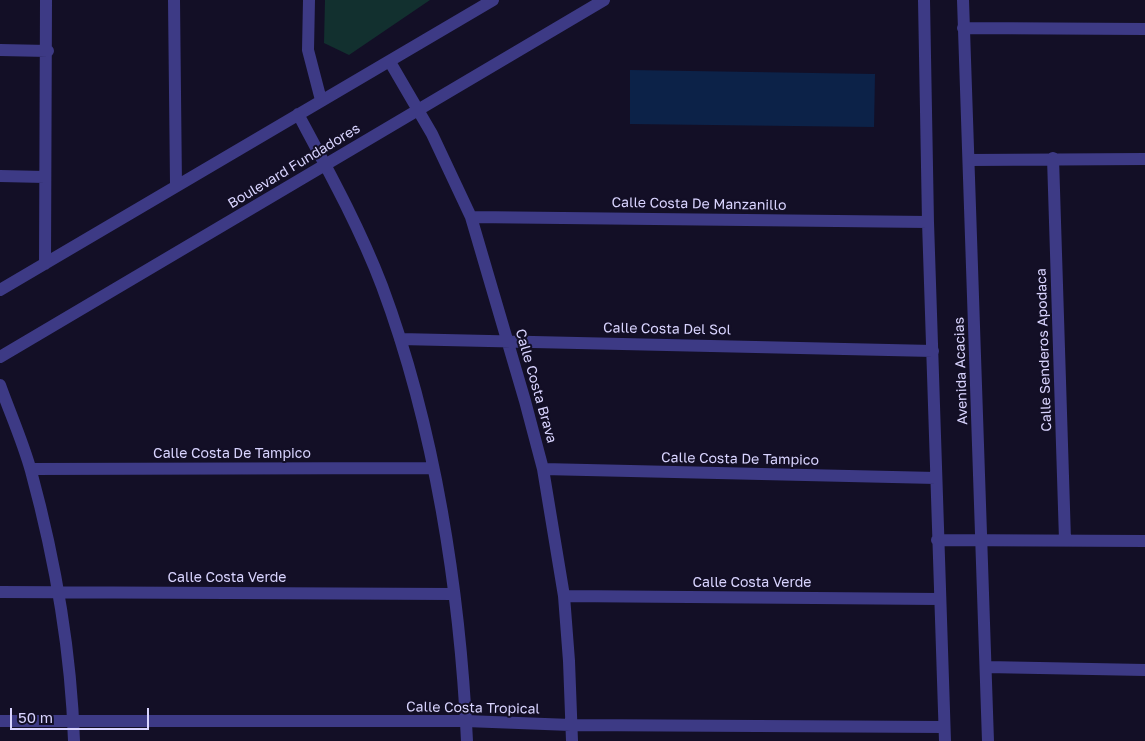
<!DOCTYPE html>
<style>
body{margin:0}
#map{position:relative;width:1145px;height:741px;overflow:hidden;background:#130f26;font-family:"Golos Text",sans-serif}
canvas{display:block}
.scale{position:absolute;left:10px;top:708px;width:139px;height:22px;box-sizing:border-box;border:2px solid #d9d4ff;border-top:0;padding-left:6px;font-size:15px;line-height:18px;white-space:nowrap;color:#d9d4ff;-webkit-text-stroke:4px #130f26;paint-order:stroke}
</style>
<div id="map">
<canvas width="1145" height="741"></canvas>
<div class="scale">50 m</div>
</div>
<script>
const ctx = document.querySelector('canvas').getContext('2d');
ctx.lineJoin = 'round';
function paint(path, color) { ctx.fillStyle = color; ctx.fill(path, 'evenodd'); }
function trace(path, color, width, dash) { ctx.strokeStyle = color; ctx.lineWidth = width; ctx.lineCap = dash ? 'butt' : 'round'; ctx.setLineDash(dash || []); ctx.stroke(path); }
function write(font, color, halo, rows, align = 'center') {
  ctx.font = font + ' "Golos Text",sans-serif'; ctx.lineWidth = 4; ctx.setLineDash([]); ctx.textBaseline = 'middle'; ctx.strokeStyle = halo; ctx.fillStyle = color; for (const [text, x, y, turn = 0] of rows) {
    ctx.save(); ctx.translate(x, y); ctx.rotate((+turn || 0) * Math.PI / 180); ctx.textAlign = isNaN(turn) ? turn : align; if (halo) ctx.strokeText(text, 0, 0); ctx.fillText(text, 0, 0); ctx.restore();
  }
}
const green = new Path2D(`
 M 325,0 L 430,0 L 349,55 L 324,43 Z`);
const water = new Path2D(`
 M 630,70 L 875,74 L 874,127 L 630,124 Z`);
const minor = new Path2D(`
 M 174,0 L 176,185
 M 309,0 L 308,50 L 321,100
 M 924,0 L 928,222 L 945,741
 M 963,0 L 988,741
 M 963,28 L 1145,29
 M 0,50 L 48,51
 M 390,62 L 432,134 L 471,217 L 525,401 L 543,469 L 564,596 L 569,661 L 572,741
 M 298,114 C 328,170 359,226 382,286 C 435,428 460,591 467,741
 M 1053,158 L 1065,540
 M 969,160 L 1145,159
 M 0,176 L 45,177
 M 471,217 L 928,222
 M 45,264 L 46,0
 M 0,290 L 493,0
 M 400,339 L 933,351
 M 0,357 L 604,0
 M 0,385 C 10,413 23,442 31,471 C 55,559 71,650 74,741
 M 31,469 L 433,468
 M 543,469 L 936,478
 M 937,540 L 1145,541
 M 0,592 L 454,594
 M 564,596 L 939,599
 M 986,667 L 1145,670
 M 0,721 L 466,721 L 571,725 L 944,727`);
const streetNames = [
 ["Boulevard Fundadores",294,166,-31],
 ["Calle Costa De Manzanillo",699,204,1],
 ["Calle Costa Del Sol",667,329,1],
 ["Calle Senderos Apodaca",1044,350,-92],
 ["Avenida Acacias",961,371,-92],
 ["Calle Costa Brava",536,386,74],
 ["Calle Costa De Tampico",232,454],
 ["Calle Costa De Tampico",740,459,1],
 ["Calle Costa Verde",227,578],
 ["Calle Costa Verde",752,583],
 ["Calle Costa Tropical",473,708,1]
];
paint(green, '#12302f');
paint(water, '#0c2248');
trace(minor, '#3d3a85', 12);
write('14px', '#d9d4ff', '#130f26', streetNames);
</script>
